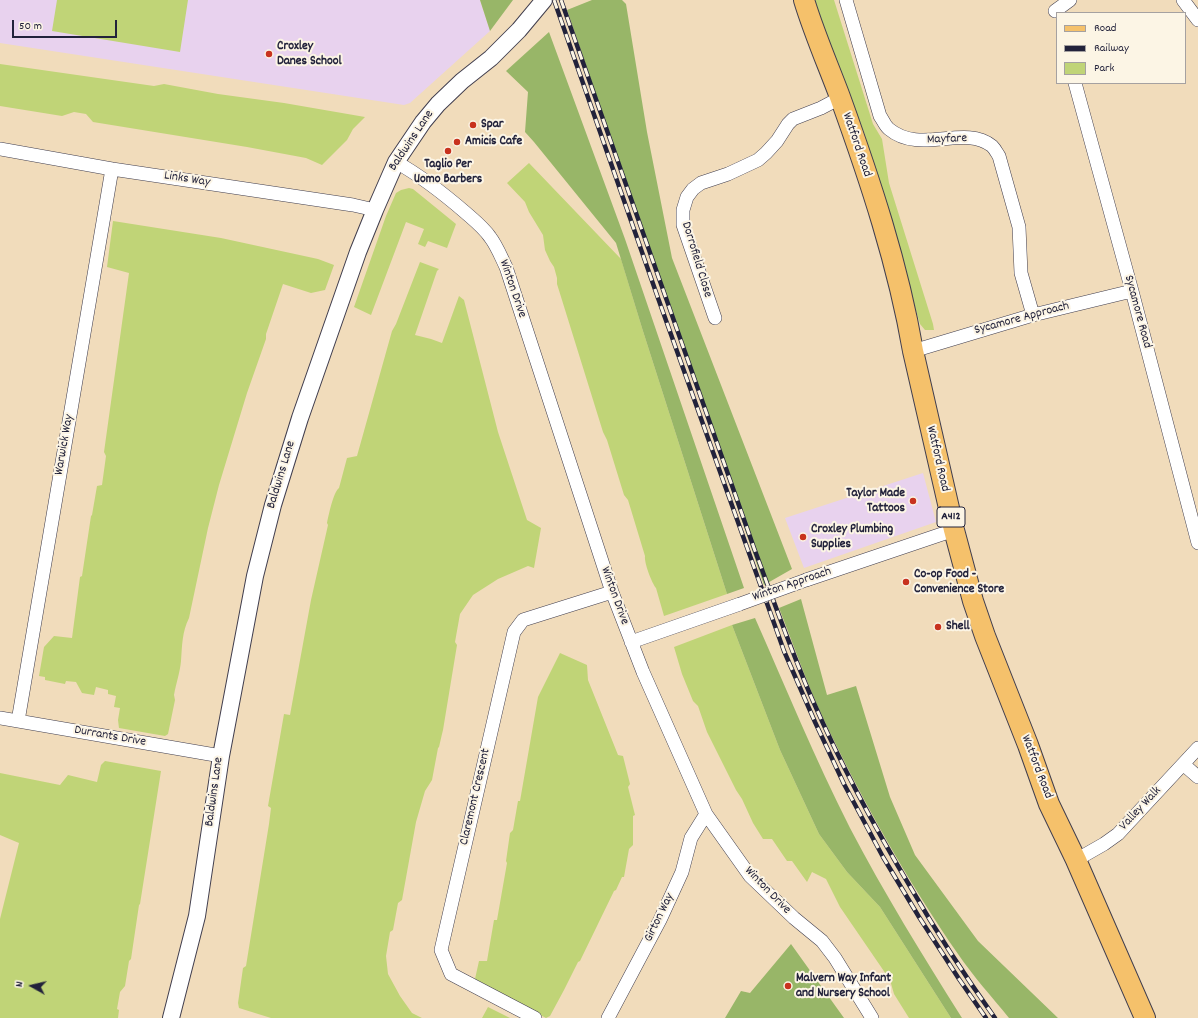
<!DOCTYPE html>
<style>
body{margin:0}
#map{position:relative;width:1198px;height:1018px;overflow:hidden;background:#f1dcbb;font-family:Dekko,sans-serif}
canvas{display:block}
.legend{position:absolute;left:1056px;top:12px;width:130px;height:72px;box-sizing:border-box;background:#fcf5e5;border:1px solid #a5a1a1;margin:0;padding:5px 7px;list-style:none;font-size:12px;color:#22223b}
.legend li{display:flex;align-items:center;gap:8px;height:20px}
.legend b{width:20px;border:1px solid #a5a1a1}
.north{position:absolute;left:12px;top:966px;width:40px;height:40px;-webkit-text-stroke:3px #fcf5e5;paint-order:stroke;rotate:278deg;font-size:11px;font-weight:700;line-height:16px;text-align:center;color:#22223b}
.north::after{content:'';display:block;margin:auto;width:14px;height:18px;background:#22223b;clip-path:polygon(50% 0,100% 100%,50% 72%,0 100%)}
.scale{position:absolute;left:12px;top:20px;width:105px;height:18px;box-sizing:border-box;border:2px solid #22223b;border-top:0;padding-left:5px;font-size:12px;line-height:14px;white-space:nowrap;color:#22223b;-webkit-text-stroke:3px #fcf5e5;paint-order:stroke}
</style>
<div id="map">
<canvas width="1198" height="1018"></canvas>
<ul class="legend">
<li><b style="height:5px;background:#f5c16b"></b>Road</li>
<li><b style="height:5px;background:#22223b"></b>Railway</li>
<li><b style="height:11px;background:#c0d477"></b>Park</li>
</ul>
<div class="north">N</div>
<div class="scale">50 m</div>
</div>
<script>
const ctx = document.querySelector('canvas').getContext('2d');
ctx.lineJoin = 'round';
function paint(path, color) { ctx.fillStyle = color; ctx.fill(path, 'evenodd'); }
function trace(path, color, width, dash) { ctx.strokeStyle = color; ctx.lineWidth = width; ctx.lineCap = dash ? 'butt' : 'round'; ctx.setLineDash(dash || []); ctx.stroke(path); }
function write(font, color, halo, rows, align = 'center') {
  ctx.font = font + ' Dekko,sans-serif'; ctx.lineWidth = 4; ctx.setLineDash([]); ctx.textBaseline = 'middle'; ctx.strokeStyle = halo; ctx.fillStyle = color; for (const [text, x, y, turn = 0] of rows) {
    ctx.save(); ctx.translate(x, y); ctx.rotate((+turn || 0) * Math.PI / 180); ctx.textAlign = isNaN(turn) ? turn : align; if (halo) ctx.strokeText(text, 0, 0); ctx.fillText(text, 0, 0); ctx.restore();
  }
}
const built = new Path2D(`
 M 0,0 L 480,0 L 490,31 L 410,103 L 404,105 L 0,43 Z
 M 923,473 L 936,522 L 804,568 L 785,518 Z`);
const green = new Path2D(`
 M 57,0 L 188,0 L 180,52 L 52,31 Z
 M 815,0 L 834,0 L 873,124 L 882,139 L 889,183 L 933,324 L 934,330 L 925,330 L 920,324 L 883,199 L 865,135 L 822,23 Z
 M 0,64 L 154,86 L 164,84 L 218,94 L 284,103 L 365,117 L 353,129 L 347,140 L 322,165 L 306,158 L 247,147 L 93,122 L 86,114 L 74,112 L 62,116 L 0,106 Z
 M 529,163 L 621,259 L 642,328 L 727,594 L 664,616 L 656,588 C 652,583 644,563 645,556 L 628,500 L 624,495 L 607,440 L 603,432 L 557,284 L 557,278 L 554,267 L 550,261 L 545,250 L 543,235 L 529,212 L 525,202 L 507,183 Z
 M 409,188 L 413,189 L 456,224 L 447,248 L 428,241 L 425,247 L 418,244 L 424,229 L 406,222 L 371,315 L 354,307 L 386,216 L 396,193 L 401,190 Z
 M 113,221 L 221,238 L 318,259 L 334,265 L 325,290 L 311,293 L 283,284 L 266,334 L 266,339 L 247,393 L 219,485 L 208,528 L 189,618 C 182,632 182,646 181,661 C 180,672 176,684 174,695 L 175,700 L 168,734 L 165,736 L 119,728 L 118,720 L 120,708 L 114,707 L 116,696 L 108,694 L 108,690 L 96,687 L 94,695 L 82,693 L 76,682 L 66,681 L 65,684 L 45,680 L 45,677 L 39,676 L 44,647 L 54,636 L 72,638 L 80,577 L 82,576 L 91,516 L 92,515 L 97,486 L 102,485 L 106,456 L 104,452 L 129,273 L 107,267 Z
 M 420,262 L 439,269 L 437,271 L 415,335 L 431,339 L 442,343 L 459,296 L 464,300 L 498,432 L 527,520 L 541,528 L 534,568 L 528,566 L 498,579 L 473,595 L 460,614 L 455,642 L 457,645 L 443,730 L 442,734 L 439,747 L 438,748 L 432,780 L 425,791 L 416,822 L 402,900 L 398,903 L 393,930 L 390,932 L 386,956 L 388,974 L 400,996 L 412,1013 L 422,1018 L 271,1018 L 239,1008 L 238,1003 L 243,968 L 246,966 L 269,824 L 271,808 L 268,806 L 284,714 L 290,715 L 311,600 L 328,525 L 327,523 C 329,514 333,493 339,488 L 347,458 L 357,456 L 392,331 L 396,324 Z
 M 732,625 L 780,750 L 819,834 L 847,872 L 880,907 L 951,1018 L 909,1018 L 894,994 L 890,980 L 840,907 L 826,879 L 812,872 L 807,882 L 792,861 L 787,861 L 772,839 L 763,839 L 753,823 L 742,799 L 736,790 L 707,732 L 698,706 L 693,701 L 682,674 L 674,647 Z
 M 560,653 L 587,665 L 588,680 L 618,755 L 623,756 L 630,784 L 628,787 L 635,815 L 633,816 L 633,845 L 629,849 L 624,877 L 622,877 L 616,890 L 614,891 L 580,961 L 578,962 L 564,990 L 550,1016 L 546,1018 L 475,979 L 479,961 L 487,961 L 494,920 L 497,920 L 507,863 L 506,861 L 510,833 L 513,830 L 518,801 L 520,801 L 538,697 Z
 M 105,761 L 161,771 L 140,904 L 139,905 L 131,959 L 129,961 L 125,986 L 120,992 L 117,1009 L 119,1010 L 118,1018 L 0,1018 L 0,919 L 19,843 L 0,835 L 0,773 L 60,785 L 68,775 L 97,782 L 101,765 Z
 M 488,1007 L 510,1018 L 482,1018 Z`);
const forest = new Path2D(`
 M 480,0 L 513,0 L 490,31 Z
 M 592,0 L 622,0 L 626,4 L 647,132 L 672,258 L 792,569 L 764,585 L 567,10 Z
 M 549,32 L 625,239 L 744,588 L 727,594 L 642,328 L 616,243 L 534,142 L 525,132 L 528,92 L 506,71 Z
 M 801,599 L 827,695 L 856,686 L 890,797 L 915,855 L 978,941 L 1058,1018 L 1009,1018 C 992,997 973,976 958,954 C 908,882 862,800 824,720 C 807,684 794,646 779,608 Z
 M 755,618 C 786,688 815,759 850,828 C 884,893 923,956 962,1018 L 951,1018 L 880,907 L 847,872 L 819,834 L 780,750 L 732,625 Z
 M 791,944 L 844,1018 L 725,1018 L 741,991 L 750,993 Z`);
const minor = new Path2D(`
 M 846,0 L 880,116 C 883,120 885,126 889,129 C 920,155 964,124 992,146 C 995,149 997,153 999,156 L 1019,227 L 1021,273 L 1033,315
 M 1183,0 L 1198,20
 M 1055,11 L 1070,0
 M 1075,83 L 1132,291 L 1198,543
 M 0,149 L 112,169 L 353,205 L 375,210
 M 396,162 C 421,176 444,194 466,213 C 474,220 484,228 490,237 C 497,246 501,257 506,267 L 612,592 L 643,672 L 706,814 L 750,876 L 794,918 L 822,941 L 835,958 L 872,1018
 M 715,318 L 683,225 L 683,210 L 687,197 L 693,189 L 701,183 L 728,174 L 758,160 L 766,153 L 777,141 L 788,124 L 793,119 L 821,108 L 840,98
 M 913,351 L 1033,315 L 1132,291
 M 806,580 L 954,530
 M 631,642 L 740,604
 M 0,718 L 221,756
 M 18,721 L 112,169
 M 1183,764 L 1198,777
 M 1076,860 L 1104,844 L 1118,834 L 1198,748
 M 535,1018 L 451,974 L 441,950 L 514,632 L 523,620 L 612,592
 M 608,1018 L 660,920 L 682,872 L 691,838 L 706,814`);
const tertiary = new Path2D(`
 M 171,1018 L 197,916 L 221,756 L 255,576 L 273,505 L 300,418 L 358,252 L 375,210 L 396,162 L 423,122 L 438,104 L 462,81 L 491,58 L 519,30 L 544,0`);
const primary = new Path2D(`
 M 804,0 C 814,33 828,65 840,97 C 870,180 898,264 913,351 L 954,530 L 973,601 L 985,636 L 1028,745 L 1049,804 L 1076,860 L 1145,1018`);
const rail = new Path2D(`
 M 554,0 L 658,298 L 784,651 L 815,722 L 844,784 L 883,857 L 919,917 L 959,979 L 986,1018
 M 561,0 L 754,548 C 773,599 791,651 813,701 C 841,765 875,828 911,888 C 937,933 965,976 995,1018`);
const minorBridge = new Path2D(`
 M 740,604 L 806,580`);
const markers = [
 [269,54,4,"#c8321e"],
 [473,125,4,"#c8321e"],
 [457,142,4,"#c8321e"],
 [448,151,4,"#c8321e"],
 [913,501,4,"#c8321e"],
 [803,537,4,"#c8321e"],
 [906,582,4,"#c8321e"],
 [938,627,4,"#c8321e"],
 [788,986,4,"#c8321e"]
];
const shields = [
 [951,517,28]
];
const shieldNames = [
 ["A412",951,517]
];
const poiNames = [
 ["Croxley",277,47],
 ["Danes School",277,62],
 ["Spar",481,125],
 ["Amicis Cafe",465,142],
 ["Taglio Per",448,165,"center"],
 ["Uomo Barbers",448,180,"center"],
 ["Taylor Made",905,494,"right"],
 ["Tattoos",905,509,"right"],
 ["Croxley Plumbing",811,530],
 ["Supplies",811,545],
 ["Co-op Food -",914,575],
 ["Convenience Store",914,590],
 ["Shell",946,627],
 ["Malvern Way Infant",796,979],
 ["and Nursery School",796,994]
];
const streetNames = [
 ["Mayfare",947,140,-2],
 ["Baldwins Lane",412,141,-56],
 ["Watford Road",856,145,71],
 ["Links Way",187,180,9],
 ["Dorrofield Close",696,260,73],
 ["Winton Drive",512,289,71],
 ["Sycamore Road",1137,312,75],
 ["Sycamore Approach",1022,319,-15],
 ["Warwick Way",65,445,-80],
 ["Watford Road",937,459,77],
 ["Baldwins Lane",282,475,-73],
 ["Winton Approach",792,585,-19],
 ["Winton Drive",614,596,70],
 ["Durrants Drive",110,737,10],
 ["Watford Road",1036,767,69],
 ["Baldwins Lane",215,792,-82],
 ["Claremont Crescent",476,797,-77],
 ["Valley Walk",1141,809,-47],
 ["Winton Drive",767,891,46],
 ["Girton Way",660,918,-64]
];
paint(built, '#e8d2ee');
paint(green, '#c0d477');
paint(forest, '#98b668');
trace(minor, '#413e4e', 14);
trace(tertiary, '#413e4e', 18);
trace(primary, '#413e4e', 22);
trace(minor, '#fff', 13);
trace(tertiary, '#fff', 16);
trace(primary, '#f5c16b', 20);
trace(rail, '#22223b', 4.5);
trace(rail, '#fcf5e5', 3, [9]);
trace(minorBridge, '#413e4e', 14, []);
trace(minorBridge, '#fff', 13);
for (const [x, y, r, color] of markers) { const dot = new Path2D(); dot.arc(x, y, r, 0, 2 * Math.PI); ctx.fillStyle = color; ctx.fill(dot); trace(dot, '#fcf5e5', 1.5); }
for (const [x, y, w] of shields) { const box = new Path2D(); box.roundRect(x - w / 2, y - 10, w, 20, 3); ctx.fillStyle = '#fcf5e5'; ctx.fill(box); trace(box, '#22223b', 1); }
write('bold 12px', '#22223b', null, shieldNames);
write('bold 13px', '#22223b', '#fcf5e5', poiNames, 'left');
write('13px', '#22223b', '#fcf5e5', streetNames);
</script>
